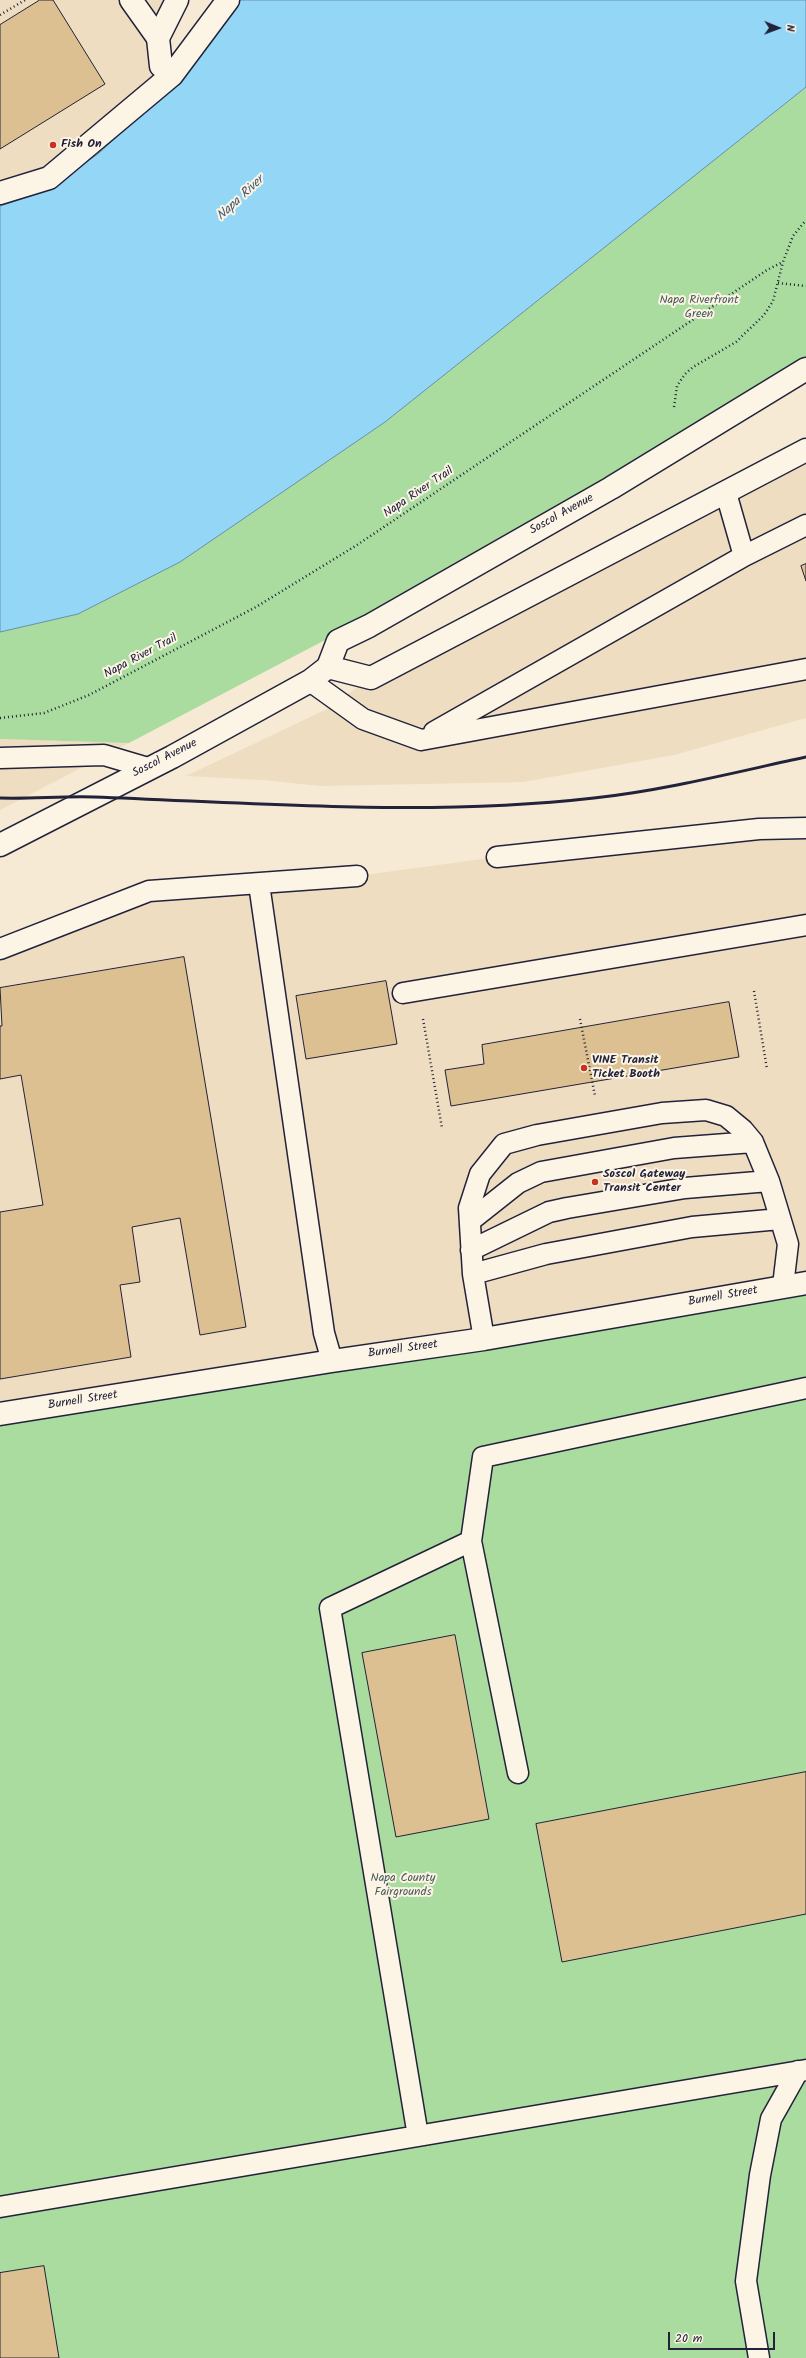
<!DOCTYPE html>
<style>
body{margin:0}
#map{position:relative;width:806px;height:2358px;overflow:hidden;background:#f6ead4;font-family:Kalam,sans-serif}
canvas{display:block}
.north{position:absolute;left:758px;top:8px;width:40px;height:40px;-webkit-text-stroke:3px #fcf5e5;paint-order:stroke;rotate:91deg;font-size:11px;font-weight:700;line-height:16px;text-align:center;color:#22223b}
.north::after{content:'';display:block;margin:auto;width:14px;height:18px;background:#22223b;clip-path:polygon(50% 0,100% 100%,50% 72%,0 100%)}
.scale{position:absolute;left:668px;top:2332px;width:107px;height:18px;box-sizing:border-box;border:2px solid #22223b;border-top:0;padding-left:5px;font-size:12px;line-height:14px;white-space:nowrap;color:#22223b;-webkit-text-stroke:3px #fcf5e5;paint-order:stroke}
</style>
<div id="map">
<canvas width="806" height="2358"></canvas>
<div class="north">N</div>
<div class="scale">20 m</div>
</div>
<script>
const ctx = document.querySelector('canvas').getContext('2d');
ctx.lineJoin = 'round';
function paint(path, color) { ctx.fillStyle = color; ctx.fill(path, 'evenodd'); }
function trace(path, color, width, dash) { ctx.strokeStyle = color; ctx.lineWidth = width; ctx.lineCap = dash ? 'butt' : 'round'; ctx.setLineDash(dash || []); ctx.stroke(path); }
function write(font, color, halo, rows, align = 'center') {
  ctx.font = font + ' Kalam,sans-serif'; ctx.lineWidth = 4; ctx.setLineDash([]); ctx.textBaseline = 'middle'; ctx.strokeStyle = halo; ctx.fillStyle = color; for (const [text, x, y, turn = 0] of rows) {
    ctx.save(); ctx.translate(x, y); ctx.rotate((+turn || 0) * Math.PI / 180); ctx.textAlign = isNaN(turn) ? turn : align; if (halo) ctx.strokeText(text, 0, 0); ctx.fillText(text, 0, 0); ctx.restore();
  }
}
const built = new Path2D(`
 M 0,0 L 177,0 L 158,38 L 172,75 L 49,178 L 0,193 Z
 M 806,450 L 806,718 L 674,755 L 523,782 L 320,786 L 263,780 L 186,776 L 325,710 L 371,678 Z
 M 0,739 L 129,743 L 0,810 Z
 M 806,828 L 806,1283 L 0,1414 L 0,949 L 149,891 L 357,876 L 497,857 Z`);
const green = new Path2D(`
 M 806,87 L 806,369 L 346,629 L 129,743 L 0,739 L 0,632 L 78,614 L 180,562 L 385,422 Z
 M 806,1283 L 806,2358 L 0,2358 L 0,1414 Z`);
const water = new Path2D(`
 M 237,0 L 806,0 L 806,87 L 385,422 L 180,562 L 78,614 L 0,632 L 0,206 L 39,193 L 98,154 L 174,84 Z`);
const building = new Path2D(`
 M 40,0 L 53,0 L 105,84 L 0,149 L 0,25 Z
 M 806,564 L 806,581 L 801,566 Z
 M 184,957 L 246,1327 L 200,1335 L 180,1218 L 132,1227 L 140,1282 L 120,1285 L 131,1357 L 0,1379 L 0,1212 L 43,1205 L 21,1075 L 0,1079 L 0,1026 L 2,1026 L 0,988 Z
 M 386,981 L 397,1044 L 306,1059 L 296,996 Z
 M 729,1002 L 739,1057 L 451,1106 L 445,1070 L 484,1064 L 482,1045 Z
 M 455,1635 L 489,1819 L 396,1837 L 362,1653 Z
 M 806,1772 L 806,1914 L 562,1962 L 536,1824 Z
 M 44,2266 L 59,2358 L 0,2358 L 0,2273 Z`);
const path = new Path2D(`
 M 0,15 L 25,0
 M 778,283 L 806,286
 M 674,407 L 677,386 L 685,374 L 693,367 L 736,342 L 764,315 L 773,301 L 783,262
 M 0,718 L 44,713 L 89,695 L 256,607 L 357,545 L 767,270 L 783,262 L 793,236 L 806,220
 M 754,991 L 767,1069
 M 423,1019 L 442,1128
 M 580,1019 L 595,1096`);
const service = new Path2D(`
 M 726,493 L 744,556
 M 310,681 L 363,719 L 421,740 L 806,669
 M 434,732 L 744,556 L 806,525
 M 0,758 L 104,755 L 148,768
 M 497,857 L 759,829 L 806,828
 M 259,884 L 324,1333 L 332,1361
 M 0,949 L 149,891 L 357,876
 M 403,993 L 806,925
 M 470,1221 L 518,1183 L 541,1172 L 674,1148 L 753,1142
 M 471,1250 L 549,1212 L 567,1208 L 685,1188 L 769,1181
 M 473,1274 L 546,1254 L 692,1227 L 780,1219
 M 484,1339 L 473,1274 L 469,1208 L 480,1174 L 504,1144 L 537,1135 L 662,1113 L 706,1110 L 726,1116 L 743,1130 L 753,1142 L 769,1181 L 788,1244 L 783,1286
 M 471,1541 L 518,1773
 M 418,2136 L 330,1608 L 471,1541 L 483,1457 L 806,1388
 M 0,2207 L 806,2070
 M 759,2358 L 746,2281 L 760,2175 L 771,2119 L 798,2071`);
const pedestrian = new Path2D(`
 M 172,75 L 161,66 L 158,38 L 177,0
 M 0,193 L 49,178 L 172,75 L 228,0`);
const minor = new Path2D(`
 M 131,0 L 158,38
 M 0,1414 L 332,1361 L 484,1339 L 806,1283`);
const secondary = new Path2D(`
 M 328,667 L 371,678 L 806,450
 M 0,845 L 172,757 L 310,681 L 328,667 L 338,641 L 369,626 L 611,488 L 806,369`);
const rail = new Path2D(`
 M 0,798 C 31,799 63,796 94,797 C 260,803 428,817 594,798 C 666,790 736,772 806,757`);
const markers = [
 [53,145,4,"#c8321e"],
 [584,1068,4,"#c8321e"],
 [595,1182,4,"#c8321e"]
];
const poiNames = [
 ["Fish On",61,145],
 ["VINE Transit",592,1061],
 ["Ticket Booth",592,1075],
 ["Soscol Gateway",603,1175],
 ["Transit Center",603,1189]
];
const parkNames = [
 ["Napa Riverfront",699,301],
 ["Green",699,315],
 ["Napa County",403,1879],
 ["Fairgrounds",403,1893]
];
const streetNames = [
 ["Napa River Trail",419,493,-34],
 ["Soscol Avenue",562,515,-29],
 ["Napa River Trail",141,657,-28],
 ["Soscol Avenue",165,759,-27],
 ["Burnell Street",723,1297,-10],
 ["Burnell Street",403,1350,-8],
 ["Burnell Street",83,1401,-9]
];
const waterNames = [
 ["Napa River",241,199,-43]
];
paint(built, '#eeddc0');
paint(green, '#a9dc9e');
paint(water, '#94d6f5');
trace(water, '#668eab', 1);
paint(building, '#dcc091');
trace(building, '#22223b', 1);
trace(service, '#22223b', 23);
trace(pedestrian, '#22223b', 25);
trace(minor, '#22223b', 25);
trace(secondary, '#22223b', 25);
trace(path, '#22223b', 2.5, [1, 3]);
trace(service, '#fcf5e5', 20);
trace(pedestrian, '#fcf5e5', 22);
trace(minor, '#fcf5e5', 22);
trace(secondary, '#fcf5e5', 22);
trace(rail, '#22223b', 3);
for (const [x, y, r, color] of markers) { const dot = new Path2D(); dot.arc(x, y, r, 0, 2 * Math.PI); ctx.fillStyle = color; ctx.fill(dot); trace(dot, '#fcf5e5', 1.5); }
write('bold 12px', '#22223b', '#fcf5e5', poiNames, 'left');
write('12px', '#4a5a59', '#fcf5e5', parkNames);
write('12px', '#22223b', '#fcf5e5', streetNames);
write('italic 13px', '#445873', '#fcf5e5', waterNames);
</script>
